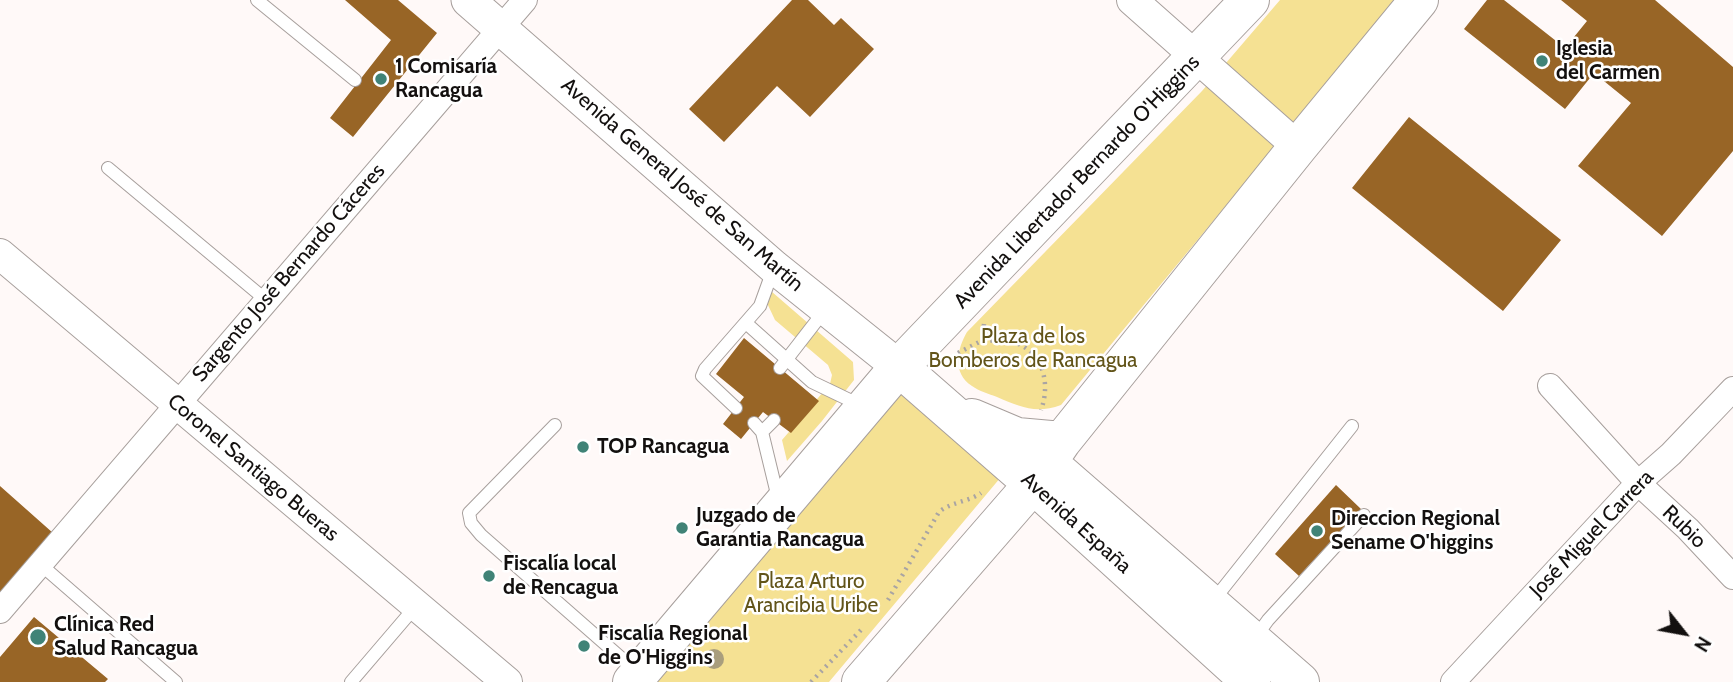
<!DOCTYPE html>
<meta charset="utf-8">
<style>
body{margin:0}
#map{position:relative;width:1733px;height:682px;overflow:hidden;background:#fff9f8;font-family:Cabin,sans-serif}
canvas{display:block}
.north{position:absolute;left:1649px;top:598px;width:70px;height:70px;-webkit-text-stroke:5px #fff;paint-order:stroke;rotate:121deg;font-size:19px;font-weight:700;line-height:28px;text-align:center;color:#13100f}
.north::after{content:'';display:block;margin:auto;width:24px;height:32px;background:#13100f;clip-path:polygon(50% 0,100% 100%,50% 72%,0 100%)}
</style>
<div id="map">
<canvas width="1733" height="682"></canvas>
<div class="north">N</div>
</div>
<script>
const ctx = document.querySelector('canvas').getContext('2d');
ctx.lineJoin = 'round';
function paint(path, color) { ctx.fillStyle = color; ctx.fill(path, 'evenodd'); }
function trace(path, color, width, dash) { ctx.strokeStyle = color; ctx.lineWidth = width; ctx.lineCap = dash ? 'butt' : 'round'; ctx.setLineDash(dash || []); ctx.stroke(path); }
function write(font, color, halo, rows, align = 'center') {
  ctx.font = font + ' Cabin,sans-serif'; ctx.lineWidth = 5; ctx.setLineDash([]); ctx.textBaseline = 'middle'; ctx.strokeStyle = halo; ctx.fillStyle = color; for (const [text, x, y, turn = 0] of rows) {
    ctx.save(); ctx.translate(x, y); ctx.rotate((+turn || 0) * Math.PI / 180); ctx.textAlign = isNaN(turn) ? turn : align; if (halo) ctx.strokeText(text, 0, 0); ctx.fillText(text, 0, 0); ctx.restore();
  }
}
const green = new Path2D(`
 M 1280,0 L 1396,0 L 1061,405 C 1036,414 1020,407 997,397 C 989,394 979,391 972,386 C 952,373 957,349 967,332 L 1202,91 Z
 M 764,285 L 853,362 L 854,380 L 822,421 L 787,461 L 782,440 L 830,384 L 832,375 L 828,365 L 775,320 L 767,303 Z
 M 897,385 L 1006,471 L 829,682 L 644,682 Z`);
const building = new Path2D(`
 M 345,0 L 398,0 L 437,33 L 353,137 L 330,118 L 391,40 Z
 M 792,0 L 808,0 L 834,25 L 841,18 L 874,49 L 810,117 L 777,86 L 724,142 L 689,109 Z
 M 1487,0 L 1504,0 L 1565,48 L 1587,21 L 1561,0 L 1655,0 L 1733,67 L 1733,151 L 1662,236 L 1578,166 L 1631,103 L 1594,73 L 1565,109 L 1464,29 Z
 M 1409,117 L 1561,240 L 1503,311 L 1352,188 Z
 M 744,338 L 819,401 L 791,433 L 763,412 L 741,439 L 723,424 L 744,397 L 716,374 Z
 M 1336,485 L 1361,509 L 1299,576 L 1275,554 Z
 M 0,486 L 53,533 L 0,593 Z
 M 34,617 L 108,679 L 105,682 L 0,682 L 0,657 Z`);
const path = new Path2D(`
 M 984,324 L 983,334 L 985,339 C 994,342 1003,340 1012,342 C 1043,350 1051,383 1041,410
 M 958,353 L 985,339
 M 888,600 L 939,512 C 951,502 968,502 981,493
 M 811,682 L 861,630`);
const service = new Path2D(`
 M 257,0 L 355,80
 M 108,168 L 266,300
 M 746,323 L 812,382 L 862,406
 M 780,368 L 825,310
 M 736,408 L 702,376 L 705,369 L 760,306 L 773,270
 M 754,423 L 762,432 L 778,498
 M 555,425 L 469,513 L 471,523 L 481,535 L 636,671
 M 762,432 L 774,420
 M 40,564 L 176,682
 M 1213,601 L 1352,426
 M 1255,638 L 1268,620 L 1364,515
 M 351,682 L 416,606`);
const minor = new Path2D(`
 M 1550,386 L 1638,483 L 1688,529 L 1733,577
 M 0,611 L 525,0
 M 1453,682 L 1638,483 L 1671,454 L 1733,389`);
const tertiary = new Path2D(`
 M 1132,0 L 1298,147
 M 0,254 L 507,682`);
const secondary = new Path2D(`
 M 468,0 L 774,267 L 899,367`);
const primary = new Path2D(`
 M 899,367 L 1033,484 L 1251,682
 M 972,418 L 1017,437 L 1062,441
 M 1061,474 L 1300,682
 M 632,682 L 899,367 L 1250,0
 M 861,682 L 1033,484 L 1062,441 L 1298,147 L 1419,0`);
const trees = [
 [714,659]
];
const markers = [
 [1542,61,7,"#408377"],
 [381,79,7,"#408377"],
 [583,447,7,"#408377"],
 [682,528,7,"#408377"],
 [1317,531,7,"#408377"],
 [489,576,7,"#408377"],
 [38,637,9,"#408377"],
 [584,646,7,"#408377"]
];
const poiNames = [
 ["Iglesia",1556,49],
 ["del Carmen",1556,73],
 ["1 Comisaría",395,67],
 ["Rancagua",395,91],
 ["TOP Rancagua",597,447],
 ["Juzgado de",696,516],
 ["Garantia Rancagua",696,540],
 ["Direccion Regional",1331,519],
 ["Sename O'higgins",1331,543],
 ["Fiscalía local",503,564],
 ["de Rencagua",503,588],
 ["Clínica Red",54,625],
 ["Salud Rancagua",54,649],
 ["Fiscalía Regional",598,634],
 ["de O'Higgins",598,658]
];
const streetNames = [
 ["Avenida Libertador Bernardo O'Higgins",1077,182,-46],
 ["Avenida General José de San Martín",682,185,41],
 ["Sargento José Bernardo Cáceres",289,273,-49],
 ["Coronel Santiago Bueras",253,468,40],
 ["Avenida España",1076,523,42],
 ["Rubio",1684,527,44],
 ["José Miguel Carrera",1592,534,-46]
];
const parkNames = [
 ["Plaza de los",1033,337],
 ["Bomberos de Rancagua",1033,361],
 ["Plaza Arturo",811,582],
 ["Arancibia Uribe",811,606]
];
paint(green, '#f5e193');
paint(building, '#986526');
trace(service, '#a79f9c', 14);
trace(minor, '#a79f9c', 26);
trace(tertiary, '#a79f9c', 32);
trace(secondary, '#a79f9c', 35);
trace(primary, '#a79f9c', 40);
trace(path, '#a9a4a3', 4.5, [2, 5]);
trace(service, '#fff', 12);
trace(minor, '#fff', 24);
trace(tertiary, '#fff', 30);
trace(secondary, '#fff', 33);
trace(primary, '#fff', 38);
ctx.fillStyle = '#a99e7d';
for (const [x, y] of trees) { ctx.beginPath(); ctx.arc(x, y, 10, 0, 2 * Math.PI); ctx.fill(); }
for (const [x, y, r, color] of markers) { const dot = new Path2D(); dot.arc(x, y, r, 0, 2 * Math.PI); ctx.fillStyle = color; ctx.fill(dot); trace(dot, '#fff', 2.5); }
write('bold 21px', '#13100f', '#fff', poiNames, 'left');
write('21px', '#13100f', '#fff', streetNames);
write('21px', '#625419', '#fff', parkNames);
</script>
